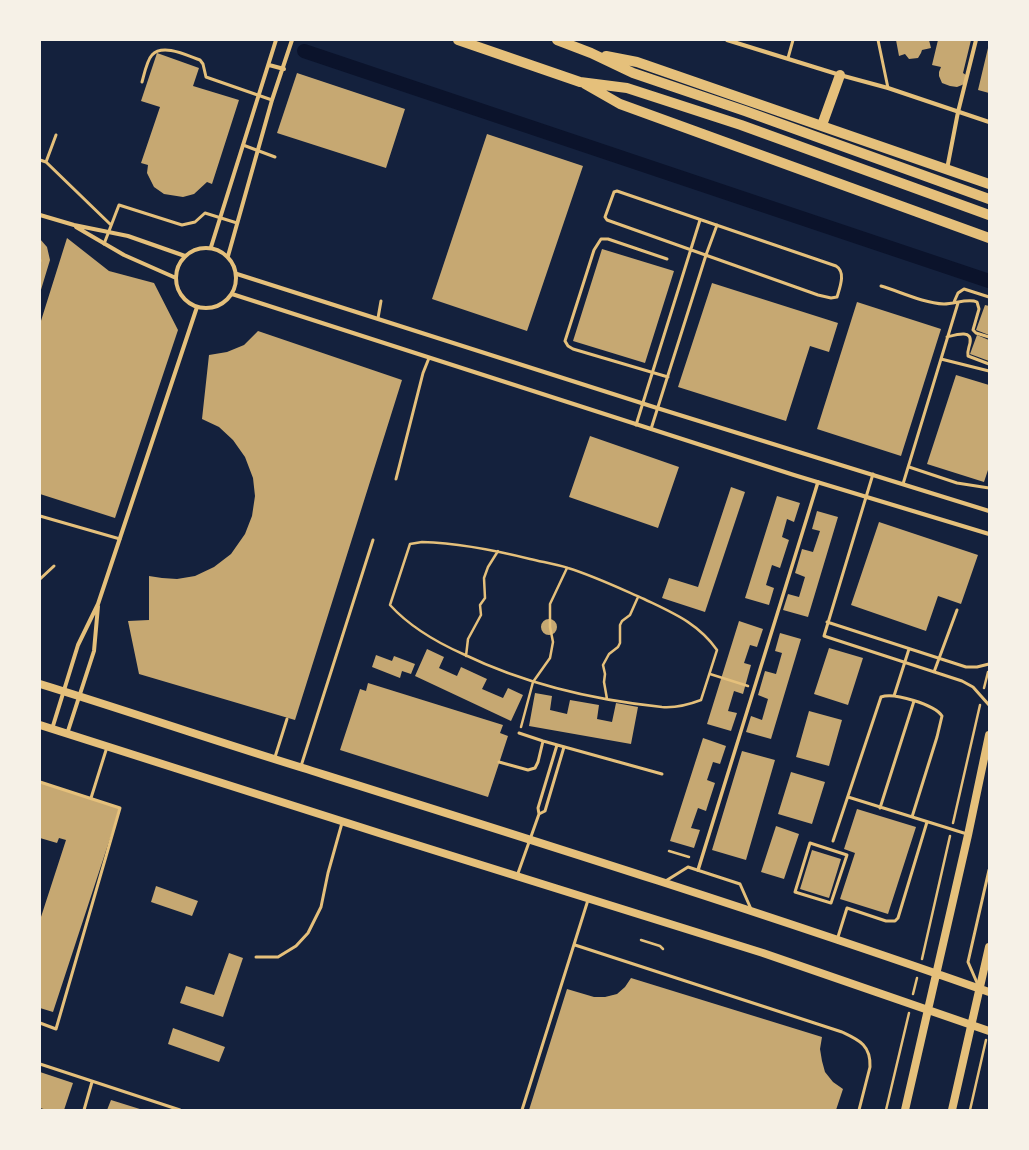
<!DOCTYPE html>
<style>
body{margin:0}
#map{position:relative;width:1029px;height:1150px;overflow:hidden;background:#14213d;font-family:"Alegreya Sans",sans-serif}
canvas{display:block}
.frame{position:absolute;inset:0;border:41px solid #f6f1e7;pointer-events:none}
</style>
<div id="map">
<canvas width="1029" height="1150"></canvas>
<div class="frame"></div>
</div>
<script>
const ctx = document.querySelector('canvas').getContext('2d');
ctx.lineJoin = 'round';
function trace(path, color, width, dash) { ctx.strokeStyle = color; ctx.lineWidth = width; ctx.lineCap = dash ? 'butt' : 'round'; ctx.setLineDash(dash || []); ctx.stroke(path); }
function paint(path, color) { ctx.fillStyle = color; ctx.fill(path, 'evenodd'); }
const canal = new Path2D(`
 M 304,51 L 989,281`);
const building = new Path2D(`
 M 896,40 L 929,40 L 931,48 L 922,50 L 921,53 L 918,58 L 909,59 L 905,54 L 899,56 Z
 M 938,40 L 971,40 L 963,73 L 966,75 L 966,83 L 962,85 L 957,87 L 950,86 L 942,83 L 939,76 L 939,72 L 941,67 L 932,65 Z
 M 988,48 L 989,48 L 989,93 L 978,90 Z
 M 157,53 L 199,68 L 193,86 L 239,100 L 212,184 L 207,182 L 194,194 L 183,197 L 164,194 L 154,187 L 147,173 L 148,165 L 141,163 L 160,107 L 141,101 Z
 M 297,73 L 405,109 L 386,168 L 277,133 Z
 M 487,134 L 583,166 L 527,331 L 432,299 Z
 M 67,238 L 109,271 L 154,283 L 178,330 L 115,518 L 40,494 L 40,324 Z
 M 40,239 L 47,247 L 50,260 L 40,293 Z
 M 602,249 L 674,271 L 645,363 L 573,341 Z
 M 712,283 L 838,323 L 829,352 L 810,346 L 786,421 L 678,387 Z
 M 857,302 L 941,329 L 901,456 L 817,429 Z
 M 985,305 L 989,306 L 989,335 L 976,330 Z
 M 258,331 L 402,380 L 295,720 L 139,674 L 128,621 L 149,620 L 149,576 L 162,578 L 177,579 L 195,576 L 214,567 L 231,554 L 245,534 L 252,516 L 255,496 L 253,478 L 245,457 L 233,440 L 219,427 L 202,419 L 209,355 L 227,352 L 244,345 Z
 M 977,335 L 989,340 L 989,361 L 970,354 Z
 M 956,375 L 989,385 L 989,467 L 984,482 L 927,464 Z
 M 590,436 L 679,467 L 658,528 L 569,497 Z
 M 731,487 L 745,492 L 705,612 L 662,598 L 669,578 L 698,587 Z
 M 777,496 L 800,503 L 794,522 L 787,519 L 782,537 L 789,540 L 780,568 L 772,565 L 766,585 L 774,588 L 769,605 L 745,598 Z
 M 817,511 L 838,517 L 808,617 L 783,610 L 788,594 L 799,597 L 805,577 L 795,573 L 802,549 L 813,552 L 820,531 L 812,529 Z
 M 879,522 L 978,555 L 961,604 L 938,596 L 926,631 L 851,605 Z
 M541 627a8 8 0 1 1 16 0a8 8 0 1 1-16 0Z
 M 739,621 L 763,629 L 757,647 L 750,645 L 744,663 L 751,665 L 743,694 L 734,691 L 728,711 L 737,713 L 731,731 L 707,724 Z
 M 780,633 L 801,639 L 771,739 L 746,732 L 751,716 L 762,720 L 768,699 L 758,695 L 765,671 L 776,674 L 782,653 L 775,651 Z
 M 829,648 L 863,658 L 848,705 L 814,694 Z
 M 427,649 L 444,657 L 439,668 L 457,676 L 461,667 L 487,679 L 482,689 L 503,698 L 508,688 L 523,695 L 511,721 L 415,676 Z
 M 376,655 L 392,661 L 394,656 L 415,664 L 411,674 L 402,671 L 400,678 L 372,667 Z
 M 368,683 L 503,725 L 500,733 L 508,736 L 488,797 L 340,750 L 360,689 L 366,691 Z
 M 535,693 L 552,696 L 550,710 L 567,714 L 570,700 L 599,705 L 597,719 L 612,722 L 616,703 L 638,707 L 631,744 L 529,726 Z
 M 809,711 L 842,720 L 829,766 L 796,757 Z
 M 703,738 L 726,746 L 720,764 L 713,762 L 707,780 L 715,783 L 706,811 L 698,808 L 691,828 L 700,830 L 694,848 L 670,841 Z
 M 742,751 L 775,760 L 746,860 L 712,850 Z
 M 791,772 L 825,782 L 812,824 L 778,814 Z
 M 40,782 L 120,808 L 53,1012 L 40,1008 L 40,920 L 66,840 L 59,838 L 57,843 L 40,838 Z
 M 857,809 L 916,827 L 888,914 L 840,899 L 855,853 L 844,849 Z
 M 776,826 L 799,834 L 784,879 L 761,872 Z
 M 812,850 L 841,859 L 829,898 L 800,889 Z
 M 156,886 L 198,901 L 192,916 L 151,902 Z
 M 229,953 L 243,958 L 223,1017 L 180,1003 L 186,986 L 214,995 Z
 M 631,978 L 822,1037 L 820,1049 L 822,1061 L 825,1072 L 833,1082 L 843,1089 L 836,1110 L 529,1110 L 567,989 L 594,997 L 605,997 L 617,994 L 625,987 Z
 M 173,1028 L 225,1047 L 219,1062 L 168,1044 Z
 M 40,1072 L 73,1083 L 64,1110 L 47,1110 L 40,1108 Z
 M 111,1100 L 143,1110 L 107,1110 Z`);
const path = new Path2D(`
 M 422,542 C 458,543 494,550 530,559 C 542,562 556,564 568,568 C 594,576 619,588 644,599 C 673,613 698,623 717,650 L 701,700 C 688,705 676,708 662,707 C 594,700 525,684 463,654 C 436,642 410,627 390,605 L 410,544 Z
 M 466,656 L 468,639 L 481,615 L 480,605 L 485,598 L 484,578 L 488,567 L 498,551
 M 710,674 L 748,686
 M 984,688 L 988,672
 M 607,699 L 604,682 L 605,674 L 603,665 L 609,654 L 618,647 L 620,643 L 620,625 L 622,621 L 630,615 L 638,597
 M 521,727 L 533,682 L 550,658 L 553,642 L 550,627 L 550,604 L 567,568
 M 953,823 L 980,705
 M 669,851 L 689,857
 M 641,940 L 660,946 L 663,949
 M 922,959 L 950,836
 M 913,994 L 917,978
 M 886,1110 L 909,1013
 M 970,1110 L 986,1040`);
const service = new Path2D(`
 M 878,40 L 888,88
 M 788,58 L 793,40
 M 142,82 C 144,75 147,60 152,55 C 163,43 188,56 200,60 L 203,64 L 206,77 L 272,100
 M 243,145 L 275,157
 M 40,160 L 46,162 L 56,135
 M 46,162 L 111,225
 M 617,191 L 836,266 C 846,272 840,287 837,297 L 831,298 L 818,295 L 607,220 L 605,217 L 614,192 Z
 M 104,244 L 119,205 L 182,225 L 195,222 L 205,213 L 237,223
 M 667,259 L 608,239 L 601,239 L 594,250 L 565,341 L 568,346 L 573,349 L 668,377
 M 40,260 L 40,261
 M 881,286 C 901,292 923,303 944,304 C 955,304 968,298 977,302 L 979,309 L 973,330 L 976,333 L 989,337
 M 954,302 L 958,293 L 964,289 L 989,297
 M 378,318 L 381,301
 M 947,337 C 955,335 973,329 970,343 C 969,348 967,351 968,356 L 989,364
 M 941,359 L 989,371
 M 636,425 L 700,220
 M 651,429 L 706,255 L 717,225
 M 909,467 L 957,483 L 989,488
 M 873,474 L 824,636 L 962,681 L 973,687 L 989,705
 M 396,479 L 423,373 L 429,358
 M 903,484 L 958,303
 M 40,516 L 120,539
 M 40,579 L 54,566
 M 827,622 L 966,667 L 977,667 L 989,664
 M 934,672 L 957,610
 M 894,696 L 909,649
 M 519,733 L 543,741 L 662,774
 M 275,757 L 287,719
 M 499,762 L 528,770 L 535,768 L 538,762 L 543,741
 M 301,766 L 373,540
 M 40,782 L 120,808 L 56,1029 L 40,1023
 M 848,797 L 967,834
 M 91,798 L 107,747
 M 880,808 L 914,701
 M 539,814 L 545,811 L 564,747
 M 833,841 L 881,697 C 894,692 935,705 942,716 L 937,737 L 912,817
 M 810,843 L 847,855 L 831,903 L 795,892 Z
 M 517,876 L 539,814 L 538,808 L 557,745
 M 664,882 L 688,867 L 740,884 L 751,909
 M 837,940 L 847,908 L 886,921 L 895,921 L 898,918 L 927,822
 M 575,945 L 842,1032 C 859,1040 871,1045 870,1067 L 859,1110
 M 256,957 L 278,957 L 296,946 L 308,933 L 321,907 L 328,873 L 342,823
 M 978,985 L 968,962 L 989,870
 M 40,1064 L 180,1110
 M 84,1110 L 92,1082
 M 522,1110 L 588,900`);
const pedestrian = new Path2D(`
 M 698,870 L 818,482`);
const minor = new Path2D(`
 M 727,40 L 840,75 L 888,88 L 989,122
 M 269,65 L 284,69
 M 947,169 L 958,112 L 976,40
 M 40,215 L 74,225 L 128,236 L 185,256
 M 76,227 L 124,255 L 176,278
 M 211,247 L 276,40
 M176 278a30 30 0 1 1 60 0a30 30 0 1 1-60 0Z
 M 228,256 L 272,100 L 292,40
 M 237,274 L 657,408 L 989,511
 M 232,294 L 794,475 L 989,534
 M 52,729 L 78,645 L 98,604 L 197,307
 M 67,734 L 94,651 L 98,606`);
const secondary = new Path2D(`
 M 40,684 C 128,711 215,741 303,768 C 532,840 762,912 989,992
 M 40,725 L 382,834 L 763,953 L 989,1031
 M 905,1110 L 968,835 L 989,735
 M 952,1110 L 989,947`);
const trunk = new Path2D(`
 M 458,40 L 580,82 L 627,88 L 741,125 L 989,215
 M 557,40 L 591,53 L 633,73 L 745,111 L 989,199
 M 606,56 L 637,62 L 989,184
 M 585,84 L 620,104 L 989,238
 M 822,125 L 840,75`);
trace(canal, '#0b132b', 14);
paint(building, '#c6a872');
trace(path, '#e5c07b', 2.5);
trace(service, '#e5c07b', 3);
trace(pedestrian, '#e5c07b', 3.5);
trace(minor, '#e5c07b', 4);
trace(secondary, '#e5c07b', 8);
trace(trunk, '#e5c07b', 10);
</script>
